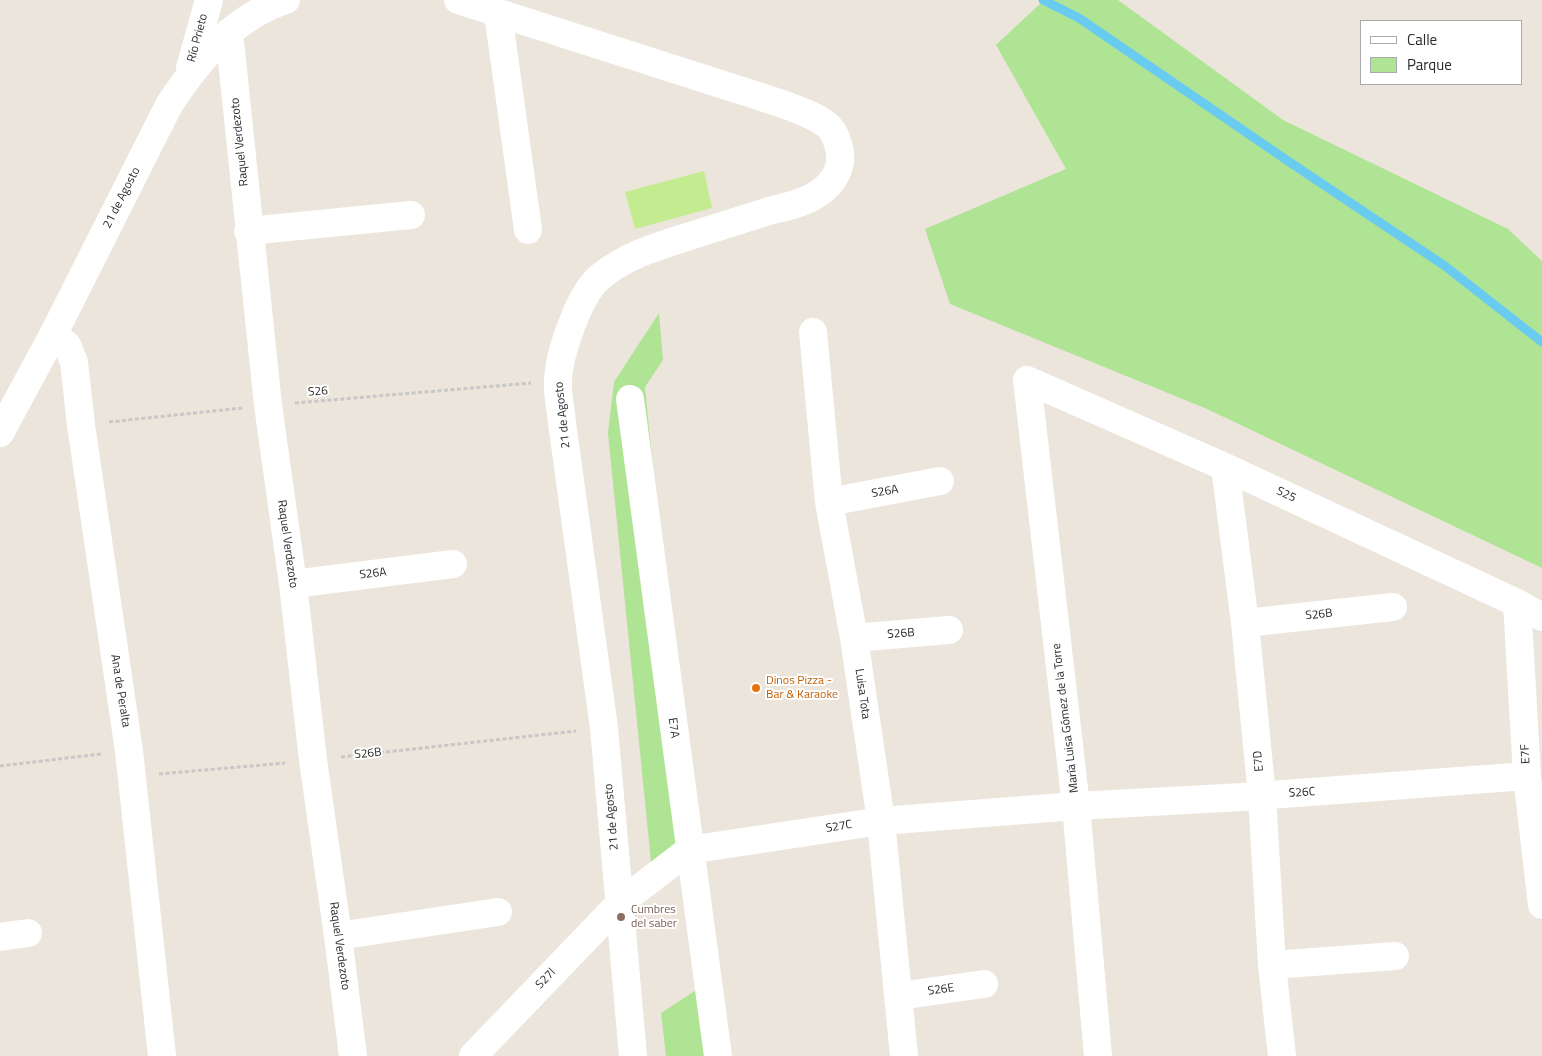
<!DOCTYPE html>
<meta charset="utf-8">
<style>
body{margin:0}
#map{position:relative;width:1542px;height:1056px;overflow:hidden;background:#ece5db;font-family:"Titillium Web",sans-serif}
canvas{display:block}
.legend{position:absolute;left:1360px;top:20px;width:162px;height:65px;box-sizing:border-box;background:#fff;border:1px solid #a9a9a9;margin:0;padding:6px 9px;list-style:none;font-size:15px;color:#292929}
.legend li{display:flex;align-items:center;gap:10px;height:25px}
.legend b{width:25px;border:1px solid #a9a9a9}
</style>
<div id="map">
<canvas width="1542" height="1056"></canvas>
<ul class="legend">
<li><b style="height:6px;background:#fff"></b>Calle</li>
<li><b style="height:14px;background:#afe495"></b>Parque</li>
</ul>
</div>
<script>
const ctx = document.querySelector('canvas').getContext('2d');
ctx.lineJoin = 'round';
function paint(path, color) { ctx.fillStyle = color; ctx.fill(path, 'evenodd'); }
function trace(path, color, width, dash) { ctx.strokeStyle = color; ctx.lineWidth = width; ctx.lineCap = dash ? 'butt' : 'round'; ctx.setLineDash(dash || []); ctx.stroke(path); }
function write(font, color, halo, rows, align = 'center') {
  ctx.font = font + ' "Titillium Web",sans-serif'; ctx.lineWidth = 4; ctx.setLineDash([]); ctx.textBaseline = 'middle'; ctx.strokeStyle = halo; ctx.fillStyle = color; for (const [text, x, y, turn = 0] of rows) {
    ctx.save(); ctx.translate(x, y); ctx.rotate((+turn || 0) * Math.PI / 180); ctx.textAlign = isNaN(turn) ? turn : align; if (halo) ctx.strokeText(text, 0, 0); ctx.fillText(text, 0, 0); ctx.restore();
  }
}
const green = new Path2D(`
 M 1044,0 L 1118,0 L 1283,120 L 1508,229 L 1542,261 L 1542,568 L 1207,409 L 950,304 L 925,229 L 1066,169 L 996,45 Z
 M 659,313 L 663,360 L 645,387 L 690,838 L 653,882 L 608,433 L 614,382 Z
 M 710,981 L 716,1056 L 666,1056 L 661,1013 Z`);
const pitch = new Path2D(`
 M 704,171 L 712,208 L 635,229 L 625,192 Z`);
const stream = new Path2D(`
 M 1043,0 L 1079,18 L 1288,161 L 1445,266 L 1542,342`);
const path = new Path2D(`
 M 295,403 L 531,383
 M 109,422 L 242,408
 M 341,757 L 576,731
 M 0,766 L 101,754
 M 159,774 L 285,763`);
const minor = new Path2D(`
 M 458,0 L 783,104 C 797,110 815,115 827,125 C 832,129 835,135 837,141 C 846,164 835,183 816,195 C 802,204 784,207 769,211 C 744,219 718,227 693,235 C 661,245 626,255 600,277 C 579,294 559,354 558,381 C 557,395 561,409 562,423 L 604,728 L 633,1056
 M 498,13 L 528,230
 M 229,32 L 268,405 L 293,584 L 313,760 L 338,936 L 353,1056
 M 190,68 L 209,0
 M 248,231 L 411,215
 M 813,332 L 829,502 L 854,638 L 881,821 L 904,1056
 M 53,335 L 67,345 L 74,362 L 81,425 L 129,751 L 162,1056
 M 1027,380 L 1076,806 L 1098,1056
 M 1027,380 L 1225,467 L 1517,603 L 1542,617
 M 630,399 L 718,1056
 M 0,433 L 53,335 L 169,105 C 198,61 233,17 286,0
 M 1225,467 L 1245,623 L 1262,796 L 1272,965 L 1282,1056
 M 829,502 L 940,481
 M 293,584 L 453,564
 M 1517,603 L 1527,776 L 1542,905
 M 1245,623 L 1393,607
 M 854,638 L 949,630
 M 338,936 L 498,912
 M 0,937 L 28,933
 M 1272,965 L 1395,956
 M 899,996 L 984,984
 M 473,1056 L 620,903 L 689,850 L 881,821 L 1076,806 L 1243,797 L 1527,776`);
const markers = [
 [756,688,5,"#e8710a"],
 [621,917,5,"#8d6e63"]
];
const streetNames = [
 ["Río Prieto",198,38,-75],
 ["Raquel Verdezoto",240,142,-96],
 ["21 de Agosto",122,198,-63],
 ["S26",318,392,-5],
 ["21 de Agosto",563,415,-96],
 ["S26A",885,492,-10],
 ["S25",1286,495,25],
 ["Raquel Verdezoto",287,544,82],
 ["S26A",373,574,-7],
 ["S26B",1319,615,-6],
 ["S26B",901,634,-4],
 ["Ana de Peralta",120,691,81],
 ["Luisa Tota",862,694,82],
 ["María Luisa Gómez de la Torre",1066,718,-97],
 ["E7A",673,728,82],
 ["S26B",368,754,-6],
 ["E7F",1526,754,-93],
 ["E7D",1259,761,-96],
 ["S26C",1302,793,-4],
 ["21 de Agosto",612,817,-95],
 ["S27C",839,827,-9],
 ["Raquel Verdezoto",339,946,82],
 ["S27l",546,979,-46],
 ["S26E",941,990,-8]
];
const foodNames = [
 ["Dinos Pizza -",766,681],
 ["Bar & Karaoke",766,695]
];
const educationNames = [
 ["Cumbres",631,910],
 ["del saber",631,924]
];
paint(green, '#afe495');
paint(pitch, '#c3ec91');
trace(stream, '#6acbf1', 9);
trace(path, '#c7c7c7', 3, [4, 2.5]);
trace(minor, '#fff', 28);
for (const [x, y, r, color] of markers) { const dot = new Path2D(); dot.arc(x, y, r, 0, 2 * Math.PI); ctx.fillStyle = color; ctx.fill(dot); trace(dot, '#fff', 2); }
write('12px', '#292929', '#fff', streetNames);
write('12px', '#c56008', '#fff', foodNames, 'left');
write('12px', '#785e54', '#fff', educationNames, 'left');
</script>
